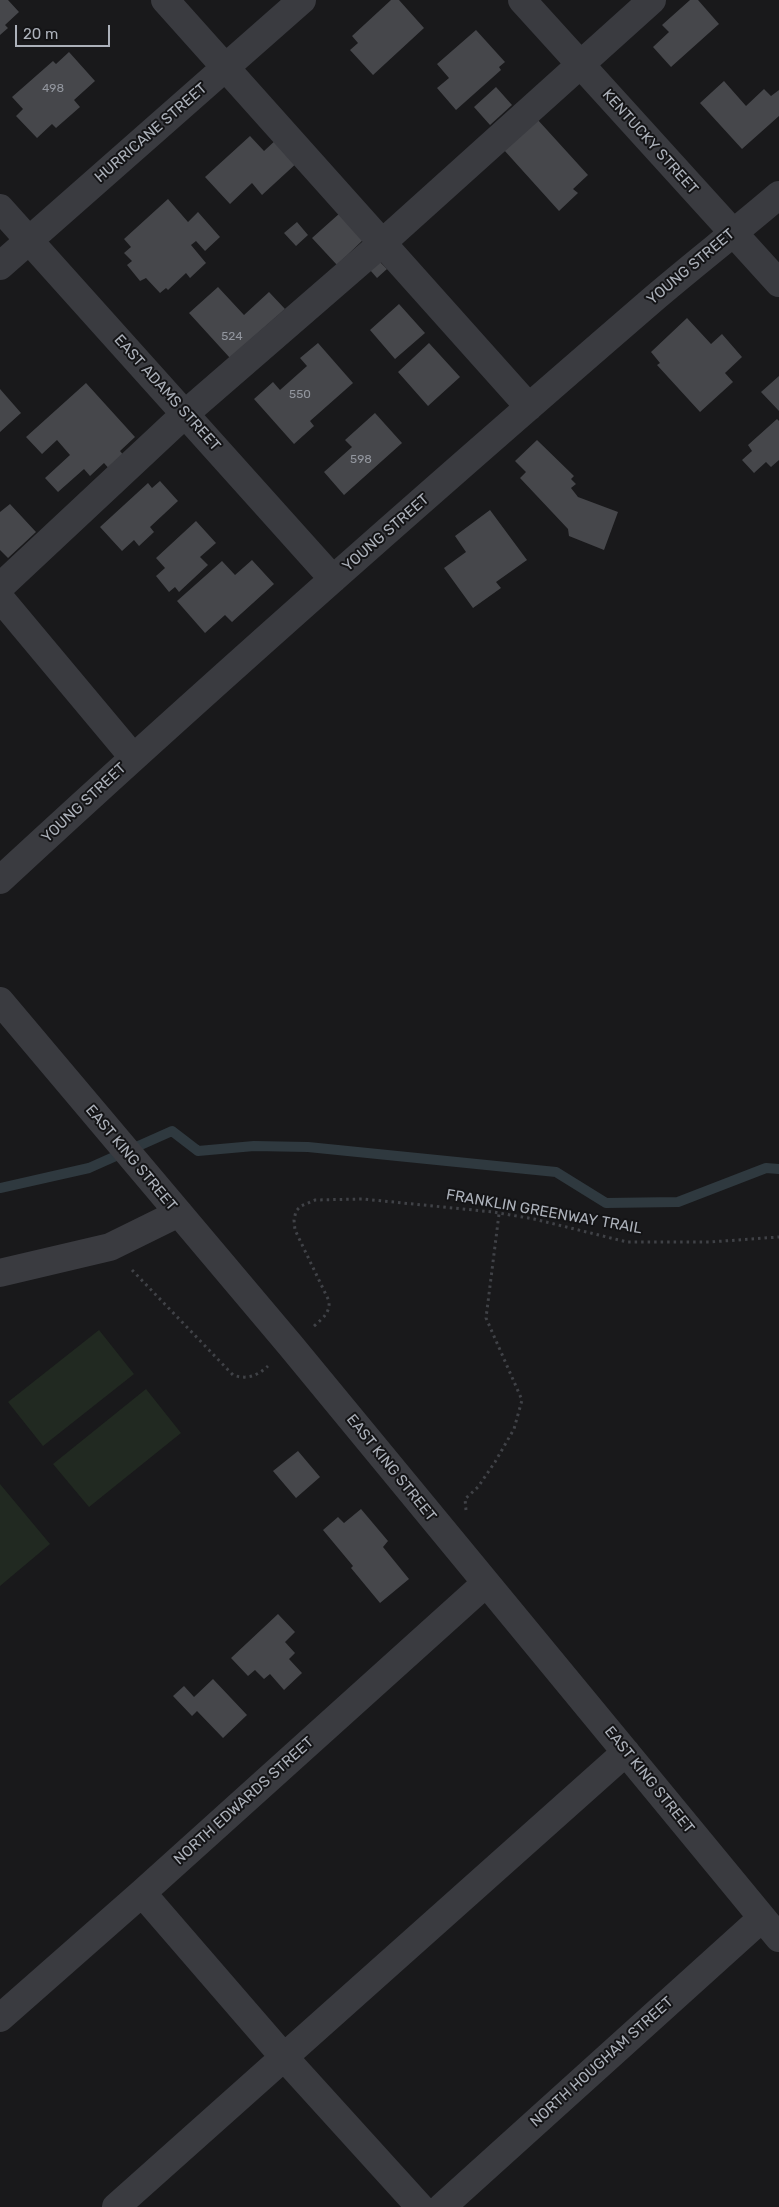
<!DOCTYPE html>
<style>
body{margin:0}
#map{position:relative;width:779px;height:2207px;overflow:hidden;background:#19191b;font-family:Rubik,sans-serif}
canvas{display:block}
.scale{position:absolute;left:15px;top:25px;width:95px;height:22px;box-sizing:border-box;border:2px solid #acb1ba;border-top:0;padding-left:6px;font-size:15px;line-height:18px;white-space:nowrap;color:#acb1ba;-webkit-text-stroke:4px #141416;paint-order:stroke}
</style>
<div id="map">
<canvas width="779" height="2207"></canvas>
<div class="scale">20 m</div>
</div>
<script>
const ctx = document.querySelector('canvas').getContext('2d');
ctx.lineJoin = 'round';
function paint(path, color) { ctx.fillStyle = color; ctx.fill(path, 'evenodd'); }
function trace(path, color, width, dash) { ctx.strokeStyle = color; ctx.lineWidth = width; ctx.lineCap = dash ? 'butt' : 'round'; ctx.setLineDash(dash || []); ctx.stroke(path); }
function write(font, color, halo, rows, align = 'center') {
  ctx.font = font + ' Rubik,sans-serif'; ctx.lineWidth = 4; ctx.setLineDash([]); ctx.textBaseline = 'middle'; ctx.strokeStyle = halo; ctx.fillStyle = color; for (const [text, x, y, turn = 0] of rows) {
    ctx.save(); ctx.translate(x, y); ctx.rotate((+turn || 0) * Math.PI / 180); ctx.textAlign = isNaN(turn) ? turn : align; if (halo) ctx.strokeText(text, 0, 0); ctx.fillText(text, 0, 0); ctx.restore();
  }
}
const green = new Path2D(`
 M 99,1330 L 134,1374 L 43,1446 L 8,1402 Z
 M 146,1389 L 181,1433 L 89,1507 L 53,1464 Z
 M 0,1484 L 50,1544 L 0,1586 Z`);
const stream = new Path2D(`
 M 0,1188 L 89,1168 L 172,1131 L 198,1151 L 254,1146 L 308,1147 L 556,1172 L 606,1203 L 678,1202 L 766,1168 L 779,1169`);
const building = new Path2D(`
 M 0,0 L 8,0 L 19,12 L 5,25 L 8,28 L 0,35 Z
 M 391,0 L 399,0 L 424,28 L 373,75 L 350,50 L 358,43 L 352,36 Z
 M 690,0 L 698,0 L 719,24 L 671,67 L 653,47 L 669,32 L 662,25 Z
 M 476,30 L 505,62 L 499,67 L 501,70 L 456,110 L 437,88 L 449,78 L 437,64 Z
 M 69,52 L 95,81 L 74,100 L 80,107 L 56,128 L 52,124 L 37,138 L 16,116 L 23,109 L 12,97 L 53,61 L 56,64 Z
 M 724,81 L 746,106 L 764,89 L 771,96 L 779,90 L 779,116 L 742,149 L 700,103 Z
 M 496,87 L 512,105 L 490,125 L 474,107 Z
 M 537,119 L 588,175 L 573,189 L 578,193 L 559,211 L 504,150 Z
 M 250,136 L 264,151 L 278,138 L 299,161 L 262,195 L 252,183 L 230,204 L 205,177 Z
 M 168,199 L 188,222 L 198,212 L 220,237 L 205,251 L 196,241 L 191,245 L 206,263 L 190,278 L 186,273 L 168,290 L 166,288 L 160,293 L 146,278 L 140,281 L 127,265 L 132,261 L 124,253 L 131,247 L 124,239 Z
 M 340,213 L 364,239 L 337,265 L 312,238 Z
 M 297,222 L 308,235 L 296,246 L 284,233 Z
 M 379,261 L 387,269 L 377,278 L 370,270 Z
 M 218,287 L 244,315 L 269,292 L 285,309 L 230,358 L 189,313 Z
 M 399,304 L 425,333 L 395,359 L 370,330 Z
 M 687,318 L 711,344 L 722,334 L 742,357 L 725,373 L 733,382 L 700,412 L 657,365 L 660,363 L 651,352 Z
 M 318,343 L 353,383 L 310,421 L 314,426 L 294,444 L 254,399 L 273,382 L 280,390 L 307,366 L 300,358 Z
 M 429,343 L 460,377 L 428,406 L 398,372 Z
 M 779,376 L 779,411 L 761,392 Z
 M 86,383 L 135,437 L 120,451 L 126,458 L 111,471 L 104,463 L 90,476 L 84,469 L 58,492 L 45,478 L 70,455 L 57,440 L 42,454 L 26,437 Z
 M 0,389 L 21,413 L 0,432 Z
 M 375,413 L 402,443 L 344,495 L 324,472 L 352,447 L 345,440 Z
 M 777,419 L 779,421 L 779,460 L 771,467 L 766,462 L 754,473 L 742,460 L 752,451 L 748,445 Z
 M 537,440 L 574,476 L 571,479 L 576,484 L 571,488 L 578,497 L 618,512 L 604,550 L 569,536 L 568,529 L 520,478 L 526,472 L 515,461 Z
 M 160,481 L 178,501 L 150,527 L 154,532 L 139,546 L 134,540 L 122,551 L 100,527 L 148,483 L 152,488 Z
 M 10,504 L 36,532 L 8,558 L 0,550 L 0,512 Z
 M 490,510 L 527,560 L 496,582 L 501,588 L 473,608 L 444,568 L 466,552 L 455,536 Z
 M 196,521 L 216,543 L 200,557 L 208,565 L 179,592 L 175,587 L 169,592 L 156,576 L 165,568 L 156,558 Z
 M 252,560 L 274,584 L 232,622 L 225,615 L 205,633 L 177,601 L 222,561 L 235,575 Z
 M 298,1451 L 320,1477 L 296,1498 L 273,1471 Z
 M 361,1509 L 388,1541 L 383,1547 L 409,1579 L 380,1603 L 351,1568 L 353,1566 L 323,1530 L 338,1517 L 344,1523 Z
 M 278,1614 L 295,1632 L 285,1642 L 295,1653 L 289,1659 L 302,1673 L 284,1690 L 270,1674 L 264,1679 L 255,1670 L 248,1676 L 231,1658 Z
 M 213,1679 L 247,1715 L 223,1738 L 197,1711 L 192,1716 L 173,1696 L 184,1686 L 194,1697 Z`);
const path = new Path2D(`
 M 132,1270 L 233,1375 C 247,1380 257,1376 268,1366
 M 314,1326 C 323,1318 330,1313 329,1301 L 295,1230 L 294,1220 L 296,1211 L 301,1206 L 315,1200 L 363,1199 L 493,1212 L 534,1219 L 627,1242 L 710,1242 L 779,1237
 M 466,1510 L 465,1499 L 478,1487 L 495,1462 L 514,1429 L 522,1400 L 486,1318 L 499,1214`);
const minor = new Path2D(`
 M 165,0 L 529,407
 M 522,0 L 779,283
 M 0,208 L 333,579
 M 0,266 L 302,0
 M 0,587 L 186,413 L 381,244 L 652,0
 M 0,598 L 133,757
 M 0,880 C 213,683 431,491 651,301 C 693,265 737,231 779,195
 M 0,1001 L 291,1346 L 779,1938
 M 0,1273 L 110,1247 L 179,1213
 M 142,1893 L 283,2056 L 420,2207
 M 0,2018 L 142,1893 L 486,1583
 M 116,2207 L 626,1752
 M 442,2207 L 762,1918`);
const numberNames = [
 ["498",53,89],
 ["524",232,337],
 ["550",300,395],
 ["598",361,460]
];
const streetNames = [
 ["HURRICANE STREET",151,133,-41],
 ["KENTUCKY STREET",650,142,48],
 ["YOUNG STREET",691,267,-40],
 ["EAST ADAMS STREET",167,393,48],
 ["YOUNG STREET",386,533,-41],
 ["YOUNG STREET",84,803,-43],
 ["EAST KING STREET",131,1158,50],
 ["FRANKLIN GREENWAY TRAIL",544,1212,10],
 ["EAST KING STREET",391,1468,51],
 ["EAST KING STREET",649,1780,51],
 ["NORTH EDWARDS STREET",244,1801,-42],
 ["NORTH HOUGHAM STREET",602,2062,-42]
];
paint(green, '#212921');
trace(stream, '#2f393f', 10);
paint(building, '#46474b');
trace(path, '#404247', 3, [2.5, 4]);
trace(minor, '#3a3b40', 28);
write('12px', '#92969e', null, numberNames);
write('15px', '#acb1ba', '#141416', streetNames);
</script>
